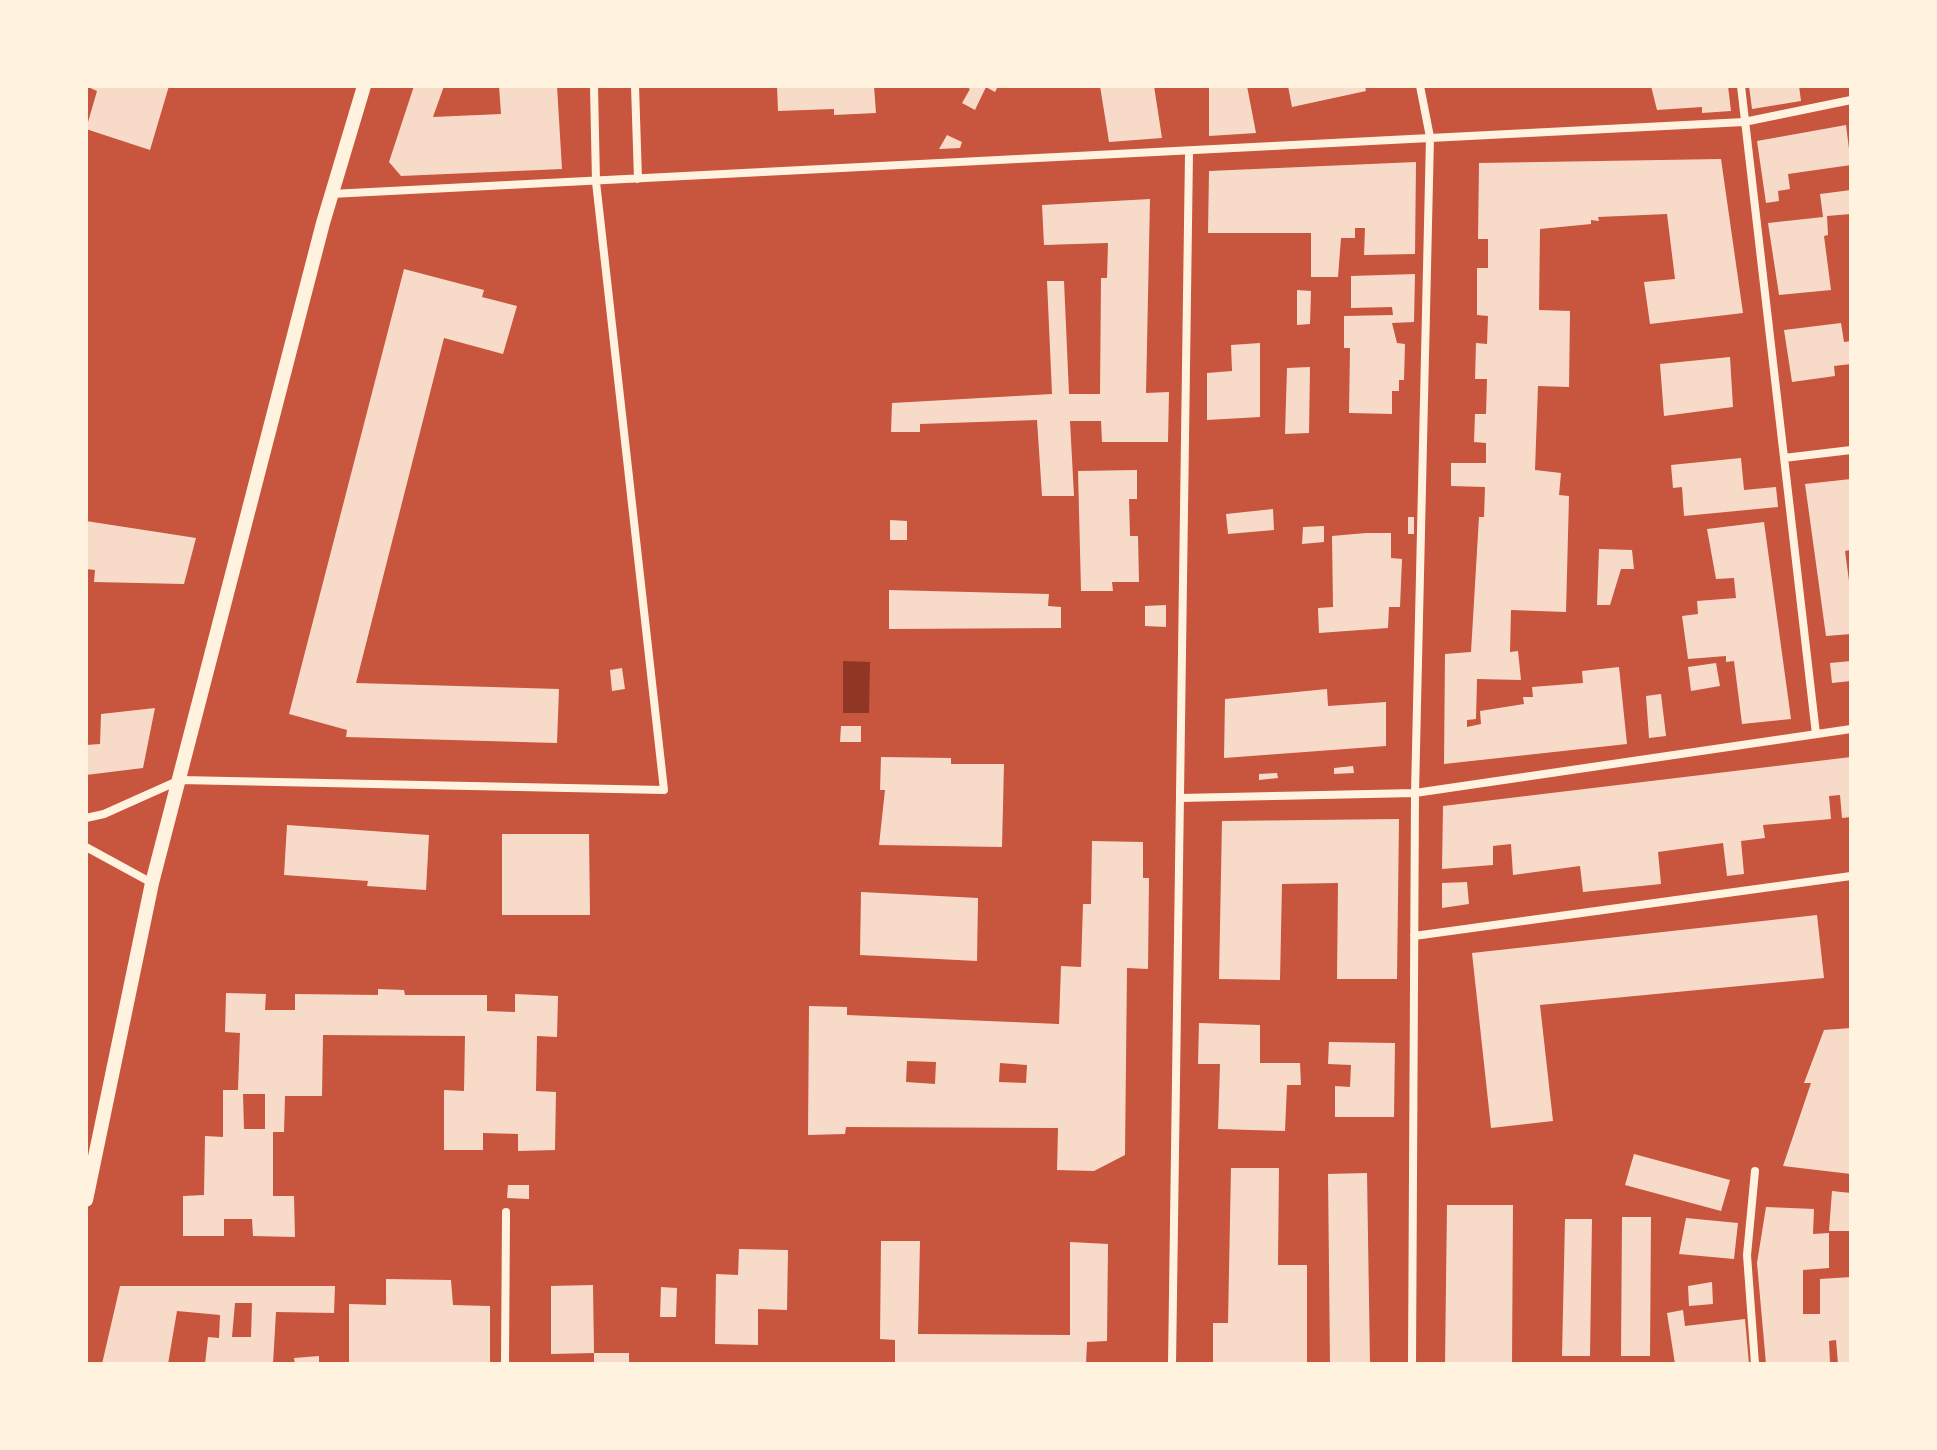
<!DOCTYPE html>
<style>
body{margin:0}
#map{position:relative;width:1937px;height:1450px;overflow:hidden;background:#c8553d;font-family:"DM Sans",sans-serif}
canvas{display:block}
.frame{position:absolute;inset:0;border:88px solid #fff3e0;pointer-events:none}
</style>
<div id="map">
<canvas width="1937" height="1450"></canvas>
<div class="frame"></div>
</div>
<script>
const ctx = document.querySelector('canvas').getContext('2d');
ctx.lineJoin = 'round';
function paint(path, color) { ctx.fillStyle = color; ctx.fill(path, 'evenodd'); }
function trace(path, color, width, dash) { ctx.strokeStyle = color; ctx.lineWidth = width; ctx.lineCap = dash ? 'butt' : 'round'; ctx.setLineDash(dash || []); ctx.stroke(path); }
const water = new Path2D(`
 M 843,661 L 870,662 L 869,713 L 843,713 Z`);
const building = new Path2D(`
 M 86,86 L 169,86 L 150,150 L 86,129 L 97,91 Z
 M 414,86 L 444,86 L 433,117 L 501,114 L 499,86 L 557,86 L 562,169 L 401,176 L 389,162 Z
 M 777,86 L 874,86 L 876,113 L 834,115 L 834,109 L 778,111 Z
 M 965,86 L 998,86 L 995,92 L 986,87 L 975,110 L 962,103 L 970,89 Z
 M 1100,86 L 1154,86 L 1162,138 L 1109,142 Z
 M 1209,86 L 1247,86 L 1256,133 L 1209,136 Z
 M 1288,86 L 1365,86 L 1366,91 L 1292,107 Z
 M 1651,86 L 1728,86 L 1731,111 L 1702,113 L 1702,107 L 1657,110 Z
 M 1749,86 L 1799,86 L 1801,101 L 1752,109 Z
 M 1846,125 L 1851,165 L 1788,174 L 1790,189 L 1778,191 L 1779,201 L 1766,203 L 1757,141 Z
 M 947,135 L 962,142 L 960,148 L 939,149 Z
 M 1721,159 L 1743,313 L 1650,324 L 1644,282 L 1675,279 L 1667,214 L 1598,217 L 1599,221 L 1591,220 L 1591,224 L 1540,229 L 1539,310 L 1570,311 L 1569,387 L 1538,386 L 1535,470 L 1561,473 L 1559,495 L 1569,496 L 1566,612 L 1511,610 L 1510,652 L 1518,651 L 1521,680 L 1477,679 L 1476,719 L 1467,720 L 1467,727 L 1481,724 L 1480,711 L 1524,704 L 1523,697 L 1533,697 L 1532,687 L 1583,683 L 1582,671 L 1619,667 L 1627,744 L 1444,764 L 1445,654 L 1471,652 L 1479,517 L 1484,517 L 1485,487 L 1451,486 L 1451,463 L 1486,463 L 1486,443 L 1474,442 L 1475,414 L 1486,414 L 1487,379 L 1475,379 L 1476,343 L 1487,344 L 1488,316 L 1477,315 L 1477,268 L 1488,268 L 1488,239 L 1478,239 L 1479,163 Z
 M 1416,162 L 1415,254 L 1364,255 L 1365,228 L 1355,228 L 1355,238 L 1341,238 L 1338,277 L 1311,277 L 1311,233 L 1208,233 L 1209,171 Z
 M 1851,190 L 1851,214 L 1827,216 L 1828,235 L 1824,236 L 1831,290 L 1779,295 L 1768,223 L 1823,217 L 1820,194 Z
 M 1150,199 L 1146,393 L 1169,392 L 1168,442 L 1102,442 L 1101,421 L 1070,421 L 1074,496 L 1042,496 L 1037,420 L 920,424 L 920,432 L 891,432 L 892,403 L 1052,394 L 1047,281 L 1064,281 L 1069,394 L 1100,394 L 1101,278 L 1107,278 L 1108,243 L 1044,245 L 1042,205 Z
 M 404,269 L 484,290 L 482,297 L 517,306 L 503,354 L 444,338 L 356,683 L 559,689 L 557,743 L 346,737 L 347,730 L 289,714 Z
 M 1415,274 L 1414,322 L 1392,323 L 1397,343 L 1405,344 L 1404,380 L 1399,380 L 1399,391 L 1392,391 L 1392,414 L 1349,413 L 1350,348 L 1344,348 L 1344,316 L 1393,315 L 1392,307 L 1351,308 L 1351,276 Z
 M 1297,290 L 1311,291 L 1310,324 L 1297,325 Z
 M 1841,323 L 1844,342 L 1851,341 L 1851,364 L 1834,366 L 1835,376 L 1792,382 L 1784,330 Z
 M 1260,343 L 1260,417 L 1207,420 L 1207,373 L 1232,371 L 1231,345 Z
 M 1730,357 L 1733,407 L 1664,416 L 1660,364 Z
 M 1310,367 L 1309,433 L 1285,434 L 1287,368 Z
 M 1741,458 L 1744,490 L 1776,487 L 1778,507 L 1684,516 L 1682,487 L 1673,488 L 1671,465 Z
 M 1137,470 L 1137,499 L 1129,499 L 1130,536 L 1138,536 L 1139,582 L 1112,582 L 1113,591 L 1081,591 L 1078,471 Z
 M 1851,479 L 1851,550 L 1845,551 L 1851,596 L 1851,634 L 1826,636 L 1805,484 Z
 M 1273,509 L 1274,530 L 1228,534 L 1226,514 Z
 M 1408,517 L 1414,517 L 1414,534 L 1408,534 Z
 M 890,520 L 907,521 L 907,540 L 890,540 Z
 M 86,521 L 196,538 L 184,584 L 94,582 L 95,570 L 86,569 Z
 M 1764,522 L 1791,719 L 1742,724 L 1734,661 L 1726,662 L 1726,656 L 1688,659 L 1682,616 L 1698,614 L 1697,601 L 1736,598 L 1734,578 L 1716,579 L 1707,529 Z
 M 1324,526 L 1324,542 L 1302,544 L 1303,527 Z
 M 1366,533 L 1391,533 L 1391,558 L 1402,559 L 1400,607 L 1389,607 L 1388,628 L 1319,633 L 1318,608 L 1333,607 L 1332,536 Z
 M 1599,549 L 1632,550 L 1634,569 L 1621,569 L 1610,605 L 1597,605 Z
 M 889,590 L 1049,594 L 1048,606 L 1061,607 L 1061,628 L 889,629 Z
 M 1166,605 L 1166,627 L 1145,626 L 1145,606 Z
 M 1851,661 L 1851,681 L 1832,683 L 1830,663 Z
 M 1716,663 L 1720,686 L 1691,691 L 1688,667 Z
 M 622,668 L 625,689 L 612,691 L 610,670 Z
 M 1327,689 L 1328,706 L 1386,702 L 1386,746 L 1224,758 L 1225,699 Z
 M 1661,694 L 1666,736 L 1649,738 L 1646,696 Z
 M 155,708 L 143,768 L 86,775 L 86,745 L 100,744 L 101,714 Z
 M 841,726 L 861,726 L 861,742 L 840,742 Z
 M 881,757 L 951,758 L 951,764 L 1004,764 L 1002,847 L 879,845 L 885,790 L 880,790 Z
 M 1851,757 L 1851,817 L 1842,818 L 1840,795 L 1829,796 L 1831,819 L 1763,825 L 1765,838 L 1741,841 L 1744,874 L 1727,876 L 1723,843 L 1658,852 L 1661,884 L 1583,892 L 1580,866 L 1513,875 L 1511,844 L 1493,846 L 1493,865 L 1442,869 L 1443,806 Z
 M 1353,766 L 1354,773 L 1334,774 L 1334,768 Z
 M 1277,773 L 1278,778 L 1259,780 L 1259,774 Z
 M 1399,819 L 1397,979 L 1337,979 L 1338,883 L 1282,884 L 1280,980 L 1219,979 L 1222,821 Z
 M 287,825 L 429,835 L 426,890 L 367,886 L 368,881 L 284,875 Z
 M 502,834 L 589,834 L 590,915 L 502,915 Z
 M 1092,841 L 1143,842 L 1143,878 L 1149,878 L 1148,969 L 1127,968 L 1125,1155 L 1094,1171 L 1057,1170 L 1058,1128 L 846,1127 L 845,1134 L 808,1135 L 809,1006 L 847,1007 L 847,1015 L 1059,1024 L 1061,966 L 1081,967 L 1083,904 L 1091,904 ZM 907,1061 L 936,1062 L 935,1084 L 906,1082 ZM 1000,1063 L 1027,1065 L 1026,1083 L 999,1082 Z
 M 1467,882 L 1469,904 L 1442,908 L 1442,883 Z
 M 861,892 L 978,898 L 977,961 L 860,955 Z
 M 1817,915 L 1824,978 L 1540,1005 L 1553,1121 L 1491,1128 L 1472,953 Z
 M 378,989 L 404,990 L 405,995 L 487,995 L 487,1011 L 515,1012 L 515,994 L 558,996 L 557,1037 L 537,1036 L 536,1091 L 556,1092 L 555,1150 L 518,1151 L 518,1134 L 483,1133 L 483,1150 L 444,1150 L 444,1090 L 464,1091 L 465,1036 L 323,1035 L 322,1096 L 285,1096 L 284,1132 L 273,1132 L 273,1196 L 294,1196 L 295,1237 L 253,1236 L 252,1219 L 224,1219 L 224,1236 L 183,1236 L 183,1196 L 204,1195 L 205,1136 L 223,1137 L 223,1090 L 238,1090 L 240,1033 L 225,1032 L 226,993 L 266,994 L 265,1010 L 295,1010 L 295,994 L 378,995 ZM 243,1094 L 265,1094 L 265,1129 L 244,1129 Z
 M 1199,1023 L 1260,1025 L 1260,1063 L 1300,1063 L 1301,1085 L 1287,1085 L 1285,1131 L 1218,1129 L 1220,1064 L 1198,1064 Z
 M 1851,1028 L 1851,1174 L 1783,1166 L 1811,1083 L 1804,1083 L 1824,1030 Z
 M 1329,1042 L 1395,1043 L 1394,1117 L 1335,1117 L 1335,1086 L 1350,1087 L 1351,1065 L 1328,1064 Z
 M 1634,1154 L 1730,1180 L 1721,1211 L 1625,1185 Z
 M 1231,1168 L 1279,1168 L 1278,1265 L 1307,1265 L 1307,1364 L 1213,1364 L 1213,1323 L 1228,1323 Z
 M 1367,1173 L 1370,1364 L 1330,1364 L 1328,1174 Z
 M 508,1185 L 529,1185 L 529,1199 L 507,1198 Z
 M 1832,1191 L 1851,1193 L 1851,1231 L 1829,1231 Z
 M 1447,1205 L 1513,1205 L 1512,1364 L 1445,1364 Z
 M 1766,1207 L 1814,1209 L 1813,1234 L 1829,1233 L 1829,1268 L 1803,1270 L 1803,1314 L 1820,1314 L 1820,1279 L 1851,1277 L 1851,1364 L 1838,1364 L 1836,1340 L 1829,1341 L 1830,1363 L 1766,1364 L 1757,1263 Z
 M 1622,1217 L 1651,1217 L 1650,1356 L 1621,1356 Z
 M 1686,1218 L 1738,1223 L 1734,1259 L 1679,1254 Z
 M 1565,1219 L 1592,1219 L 1590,1356 L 1562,1356 Z
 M 881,1241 L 920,1241 L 918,1334 L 1070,1335 L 1070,1242 L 1108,1244 L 1107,1341 L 1087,1342 L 1086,1364 L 895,1364 L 895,1340 L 880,1339 Z
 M 739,1249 L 788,1250 L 787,1310 L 758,1309 L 758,1345 L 715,1344 L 716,1274 L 738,1275 Z
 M 386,1279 L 451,1280 L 453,1305 L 490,1306 L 490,1364 L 349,1364 L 349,1304 L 386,1305 Z
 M 1712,1282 L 1713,1304 L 1689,1306 L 1688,1286 Z
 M 593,1285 L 594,1353 L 629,1353 L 629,1364 L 594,1364 L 594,1353 L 551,1354 L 551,1286 Z
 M 120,1286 L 335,1286 L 334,1313 L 276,1312 L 273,1364 L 205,1364 L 208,1337 L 219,1338 L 220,1315 L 177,1311 L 168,1364 L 102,1364 ZM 235,1303 L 252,1303 L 251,1337 L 232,1337 Z
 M 661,1287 L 677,1288 L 676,1317 L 660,1317 Z
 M 1683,1310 L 1685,1326 L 1745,1319 L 1749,1364 L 1675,1364 L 1667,1313 Z
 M 319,1356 L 319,1364 L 295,1364 L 294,1358 Z`);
const minor = new Path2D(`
 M 635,86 L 638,179
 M 1741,86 L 1816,734
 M 331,194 L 1744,122 L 1851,100
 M 1784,458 L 1851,450
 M 1180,798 L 1415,793 L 1851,729
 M 86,818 L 104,814 L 180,780 L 664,790 L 596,182 L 594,86
 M 86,847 L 152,883
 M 1414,936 L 1851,876
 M 1755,1171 L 1747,1255 L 1755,1364
 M 505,1364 L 506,1212
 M 1172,1364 L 1189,153
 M 1412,1364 L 1415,793 L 1430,137 L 1420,86`);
const tertiary = new Path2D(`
 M 86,1200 L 152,883 L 323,223 L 364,86`);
paint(water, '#8f3625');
paint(building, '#f7dbc8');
trace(minor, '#fff3e0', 8);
trace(tertiary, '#fff3e0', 14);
</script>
